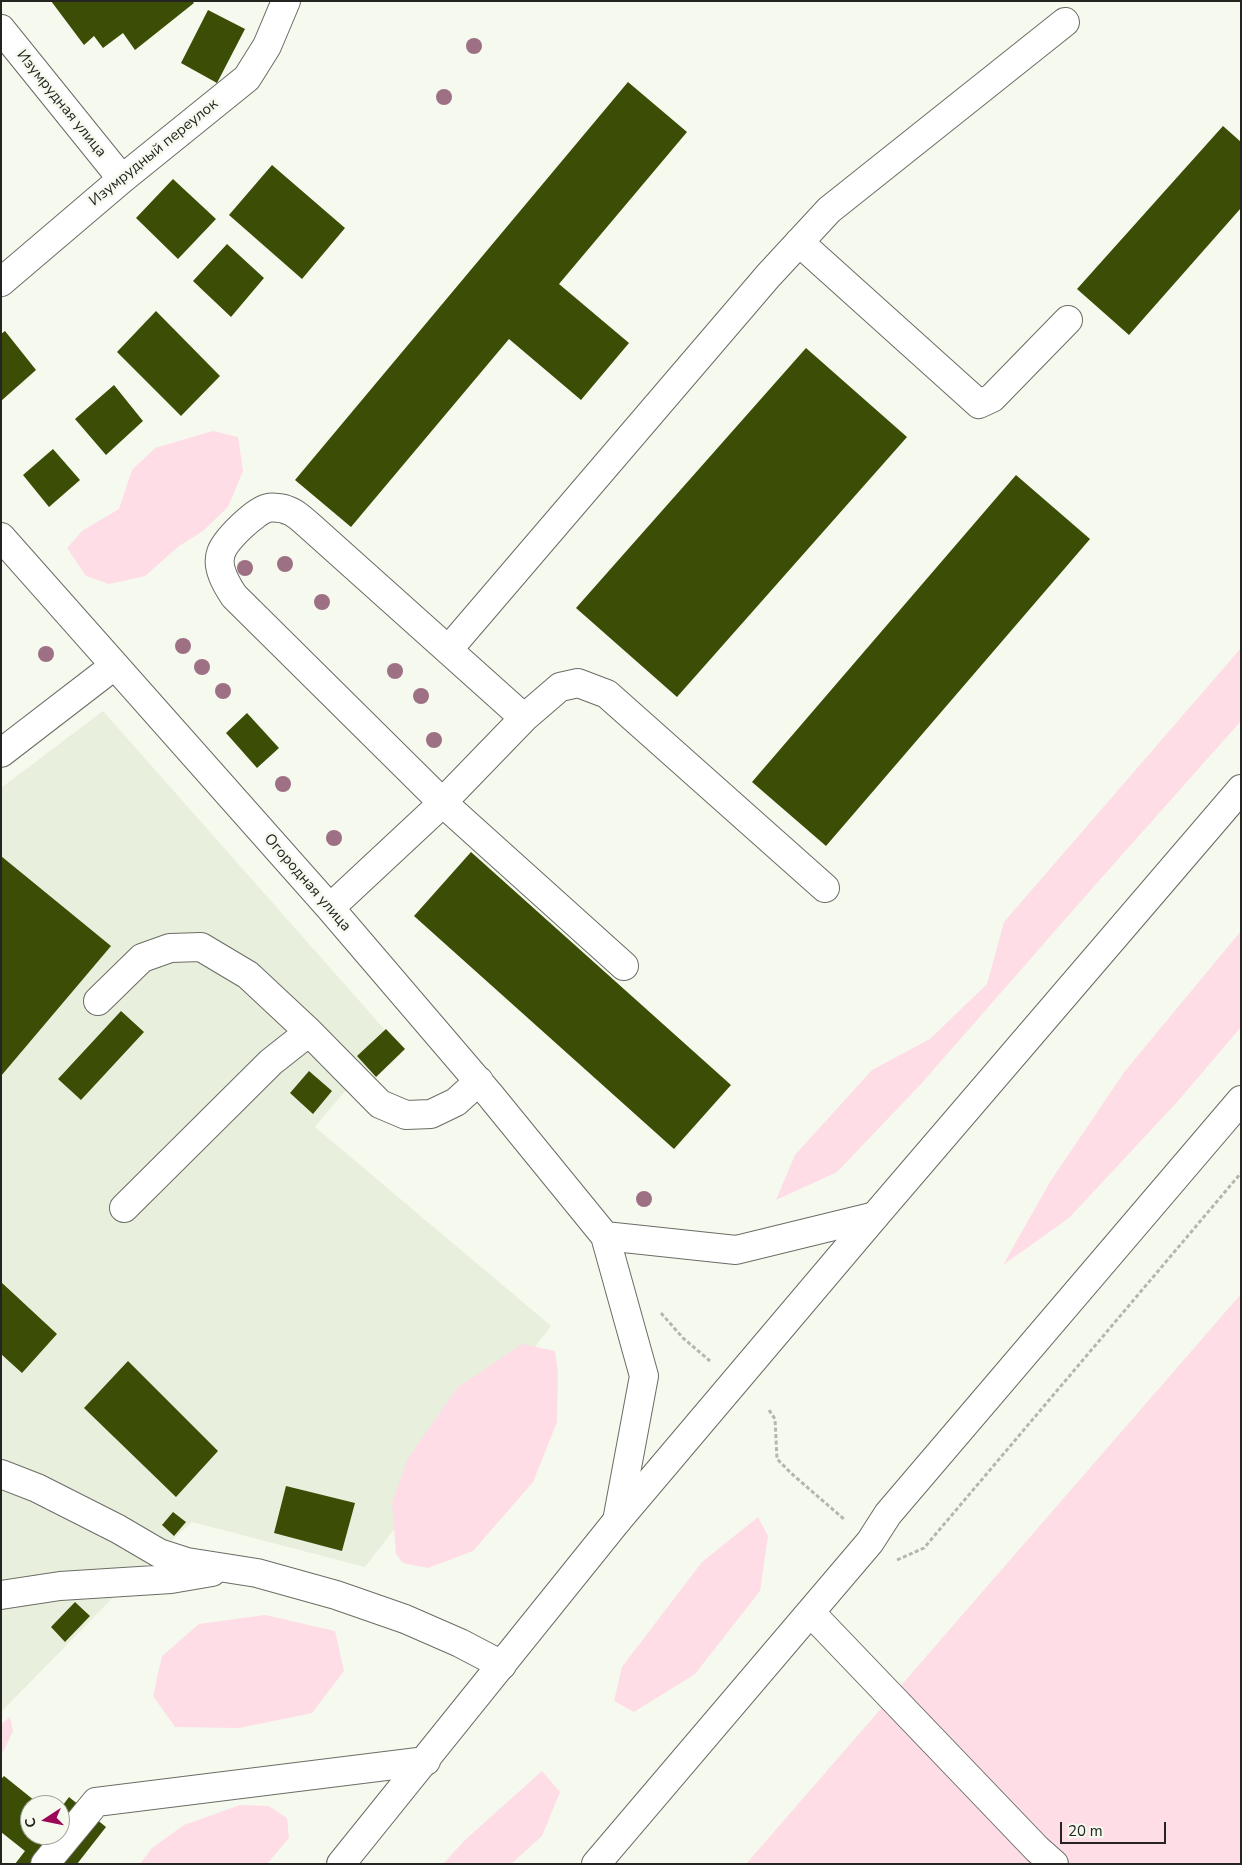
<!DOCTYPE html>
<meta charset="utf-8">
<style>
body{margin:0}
#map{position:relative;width:1242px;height:1865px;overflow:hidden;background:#f5f9ee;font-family:"Nunito Sans",sans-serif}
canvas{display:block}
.frame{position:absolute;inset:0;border:2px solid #242521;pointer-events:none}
.north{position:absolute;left:20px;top:1795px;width:50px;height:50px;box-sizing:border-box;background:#f5f9ee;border:1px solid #a1a49c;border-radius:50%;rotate:259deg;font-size:14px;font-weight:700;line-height:20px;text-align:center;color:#242521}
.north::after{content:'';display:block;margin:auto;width:18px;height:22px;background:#9b0858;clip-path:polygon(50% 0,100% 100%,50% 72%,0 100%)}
.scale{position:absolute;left:1060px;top:1822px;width:106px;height:22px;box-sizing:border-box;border:2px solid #242521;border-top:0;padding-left:6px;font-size:15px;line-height:18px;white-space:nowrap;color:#242521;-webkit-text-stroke:4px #f5f9ee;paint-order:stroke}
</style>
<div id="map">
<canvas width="1242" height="1865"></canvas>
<div class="frame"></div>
<div class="north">С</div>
<div class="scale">20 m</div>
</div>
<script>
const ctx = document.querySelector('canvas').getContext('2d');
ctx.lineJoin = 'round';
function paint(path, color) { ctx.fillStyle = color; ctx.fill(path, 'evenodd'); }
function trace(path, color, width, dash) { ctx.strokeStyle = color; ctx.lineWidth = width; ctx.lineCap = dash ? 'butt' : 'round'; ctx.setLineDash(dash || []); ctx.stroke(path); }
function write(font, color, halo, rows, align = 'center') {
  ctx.font = font + ' "Nunito Sans",sans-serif'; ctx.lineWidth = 5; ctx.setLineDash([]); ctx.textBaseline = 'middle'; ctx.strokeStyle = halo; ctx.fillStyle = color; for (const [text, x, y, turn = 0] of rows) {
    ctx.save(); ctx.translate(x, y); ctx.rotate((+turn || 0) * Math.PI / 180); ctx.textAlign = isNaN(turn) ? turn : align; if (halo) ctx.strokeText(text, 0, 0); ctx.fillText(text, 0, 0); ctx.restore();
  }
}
const built = new Path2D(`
 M 103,711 L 385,1030 L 386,1029 L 405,1049 L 376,1077 L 368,1068 L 340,1097 L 315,1127 L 551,1326 L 365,1567 L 192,1522 L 144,1566 L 1,1712 L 1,788 Z`);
const green = new Path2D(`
 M 213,431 L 238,437 L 243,471 L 228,507 L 203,531 L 179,546 L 145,576 L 109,584 L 86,576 L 67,548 L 82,531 L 119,509 L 132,470 L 155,448 Z
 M 1241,648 L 1241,721 L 1096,884 L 921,1084 L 837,1172 L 776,1200 L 795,1155 L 872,1070 L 930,1039 L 987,984 L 1004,922 Z
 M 1241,931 L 1241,1027 L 1178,1101 L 1069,1218 L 1003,1265 L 1050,1182 L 1125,1071 Z
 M 1241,1294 L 1241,1864 L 746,1864 Z
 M 522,1344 L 555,1351 L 558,1373 L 557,1422 L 533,1482 L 473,1551 L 428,1568 L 403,1563 L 396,1554 L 392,1503 L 407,1460 L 457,1388 Z
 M 758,1517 L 768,1536 L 760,1591 L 695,1674 L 634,1712 L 614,1701 L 622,1667 L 702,1562 Z
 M 265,1615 L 335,1631 L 344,1671 L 312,1713 L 239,1728 L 175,1727 L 153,1696 L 162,1656 L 199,1624 Z
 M 10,1717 L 13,1731 L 1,1756 L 1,1724 Z
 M 542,1771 L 560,1792 L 542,1836 L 511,1864 L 443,1864 L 465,1840 Z
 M 240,1805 L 269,1806 L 287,1818 L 289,1838 L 267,1864 L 140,1864 L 152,1848 L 184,1825 Z`);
const building = new Path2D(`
 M 51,1 L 192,1 L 194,3 L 135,50 L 123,33 L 103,48 L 94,36 L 84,45 Z
 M 208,10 L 245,29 L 217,83 L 181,63 Z
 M 628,82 L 687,132 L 559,284 L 629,343 L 581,400 L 509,339 L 351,527 L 295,480 Z
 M 1223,126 L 1241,142 L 1241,208 L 1129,335 L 1077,289 Z
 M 272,165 L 345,228 L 302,279 L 229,215 Z
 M 173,179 L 216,219 L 178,259 L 136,218 Z
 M 227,244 L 264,278 L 231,317 L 193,281 Z
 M 156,311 L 220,376 L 181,416 L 117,352 Z
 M 5,331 L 36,370 L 1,401 L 1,334 Z
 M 806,348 L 907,437 L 677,697 L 576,608 Z
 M 114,385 L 143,421 L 106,455 L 75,419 Z
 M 53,449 L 80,480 L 49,507 L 23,475 Z
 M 1016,475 L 1090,539 L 826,846 L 752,782 Z
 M 247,713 L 279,748 L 257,768 L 226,733 Z
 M 471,852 L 731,1085 L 674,1149 L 414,916 Z
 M 1,856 L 111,946 L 1,1076 Z
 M 121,1011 L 144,1032 L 81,1100 L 58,1079 Z
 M 386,1029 L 405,1049 L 376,1077 L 357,1056 Z
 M 309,1071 L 332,1091 L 313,1114 L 290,1093 Z
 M 1,1282 L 57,1334 L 22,1373 L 1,1354 Z
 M 128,1361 L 218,1451 L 176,1497 L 84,1408 Z
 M 286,1486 L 355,1503 L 342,1551 L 274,1533 Z
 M 173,1512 L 186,1522 L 174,1536 L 162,1525 Z
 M 75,1602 L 90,1616 L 65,1642 L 51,1627 Z
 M 4,1776 L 40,1805 L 30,1805 L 30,1835 L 60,1835 L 60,1809 L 69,1797 L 106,1827 L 77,1864 L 15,1864 L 25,1851 L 1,1832 L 1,1779 Z`);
const path = new Path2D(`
 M 661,1313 L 683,1338 L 710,1361
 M 769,1410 L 775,1419 L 777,1459 L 792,1474 L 845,1520
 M 897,1560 L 924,1548 L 1241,1173`);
const minor = new Path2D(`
 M 1,29 L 122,179
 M 799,242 L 979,404 L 992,398 L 1068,320
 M 1,282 L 122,179 L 247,78 L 267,46 L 286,1
 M 1,537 L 330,908 L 490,1095 L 605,1236 L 644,1376 L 617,1521
 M 448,650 L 768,276 L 829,210 L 1065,22
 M 524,718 L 312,528 C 305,522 295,512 287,510 C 283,508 272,507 268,508 C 255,511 225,540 221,553 C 216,567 226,584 234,596 L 443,803 L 624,966
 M 1,753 L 114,666
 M 330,908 L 434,811 L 524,718 L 560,687 L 578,683 L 607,694 L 825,888
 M 98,1001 L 142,958 L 170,948 L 201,947 L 248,975 L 309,1032 L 380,1104 L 406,1115 L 431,1114 L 456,1102 L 479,1081
 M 124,1208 L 271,1062 L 309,1032
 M 605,1236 L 736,1250 L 875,1216
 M 1,1474 L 37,1488 L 118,1529 L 159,1553 L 187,1562 L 257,1573 L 336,1595 L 405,1619 L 460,1643 L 502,1665
 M 1,1595 L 60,1586 L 171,1579 L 212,1572
 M 811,1613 L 1037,1849 L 1054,1864
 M 45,1864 L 96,1802 L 426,1761`);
const highway = new Path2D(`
 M 341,1864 L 617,1521 L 875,1216 L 1241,789
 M 596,1864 L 870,1542 L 888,1514 L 1241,1100`);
const trees = [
 [474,46],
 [444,97],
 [285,564],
 [245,568],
 [322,602],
 [183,646],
 [46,654],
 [202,667],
 [395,671],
 [223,691],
 [421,696],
 [434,740],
 [283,784],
 [334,838],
 [644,1199]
];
const streetNames = [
 ["Изумрудная улица",61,104,51],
 ["Изумрудный переулок",154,153,-39],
 ["Огородная улица",307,883,49]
];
paint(built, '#e8efdd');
paint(green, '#fedde7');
paint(building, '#3c4e05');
trace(minor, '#6a6d64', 30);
trace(highway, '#6a6d64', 30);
trace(path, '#b4b7ae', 3, [4, 2.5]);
trace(minor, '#fff', 28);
trace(highway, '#fff', 28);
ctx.fillStyle = '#9e7084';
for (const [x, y] of trees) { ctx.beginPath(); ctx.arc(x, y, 8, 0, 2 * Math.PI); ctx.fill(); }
write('15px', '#242521', '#f5f9ee', streetNames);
</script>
